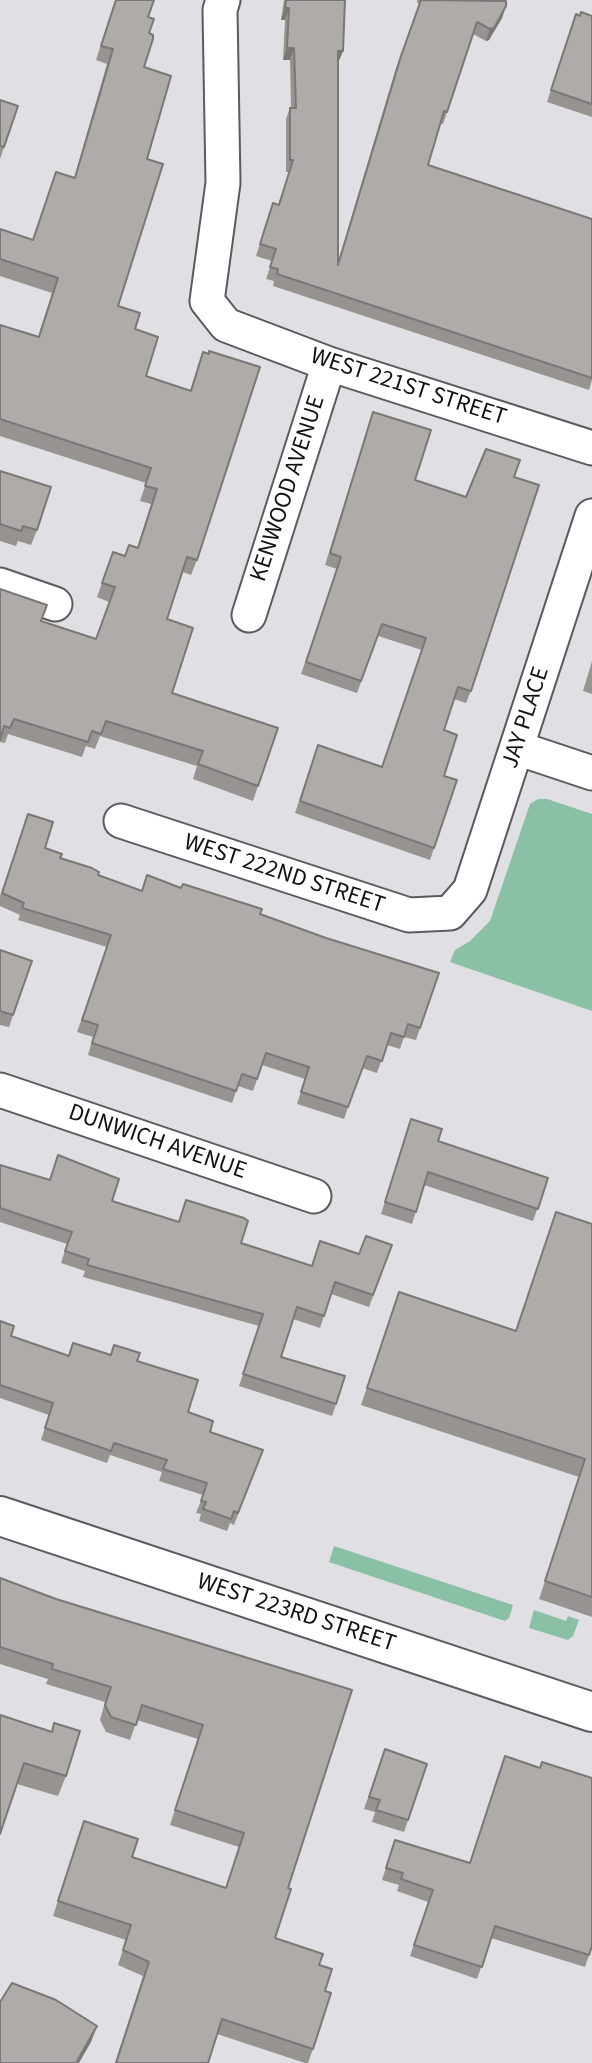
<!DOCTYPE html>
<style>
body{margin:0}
canvas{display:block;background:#e0dfe3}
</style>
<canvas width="592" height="2063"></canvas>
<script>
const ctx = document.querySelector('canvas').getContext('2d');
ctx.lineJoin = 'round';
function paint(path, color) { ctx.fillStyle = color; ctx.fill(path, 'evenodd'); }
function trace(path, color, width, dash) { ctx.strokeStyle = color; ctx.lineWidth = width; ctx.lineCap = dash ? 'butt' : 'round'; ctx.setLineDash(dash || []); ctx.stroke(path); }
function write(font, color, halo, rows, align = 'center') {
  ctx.font = font + ' "Source Sans 3",sans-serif'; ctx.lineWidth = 7; ctx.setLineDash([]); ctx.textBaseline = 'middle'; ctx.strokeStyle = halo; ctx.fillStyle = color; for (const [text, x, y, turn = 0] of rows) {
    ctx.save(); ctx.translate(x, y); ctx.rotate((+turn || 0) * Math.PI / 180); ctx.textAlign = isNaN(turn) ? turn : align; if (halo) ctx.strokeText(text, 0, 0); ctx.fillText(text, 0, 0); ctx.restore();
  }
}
const green = new Path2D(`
 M 538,799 L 547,799 L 592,814 L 592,1011 L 450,962 L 455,950 L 470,941 L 490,921 L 530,804 Z
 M 334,1546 L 513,1605 L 509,1618 L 505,1621 L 329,1562 Z
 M 534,1610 L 566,1621 L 568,1616 L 579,1620 L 573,1636 L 568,1640 L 529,1628 Z`);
const minor = new Path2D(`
 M 223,0 L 220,10 L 223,183 L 207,301 L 226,325 L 329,364 L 592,448
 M 0,585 L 55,604
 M 249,615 L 329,364
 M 517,748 L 592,773
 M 121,821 L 409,915 L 450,913 L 470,890 L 592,516
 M 0,1090 L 314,1196`);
const secondary = new Path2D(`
 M 0,1516 L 592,1712`);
const wall = new Path2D(`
 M 115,0 L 154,0 L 148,17 L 149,33 L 144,67 L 147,159 L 118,306 L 135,329 L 146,376 L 190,391 L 203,352 L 197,560 L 191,575 L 183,572 L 167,619 L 172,693 L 258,786 L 253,801 L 193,779 L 197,766 L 100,736 L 95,749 L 86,746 L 82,757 L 8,734 L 5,743 L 0,742 L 0,589 L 41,621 L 96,639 L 109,602 L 97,597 L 113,552 L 125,556 L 137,548 L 151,504 L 140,501 L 146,483 L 0,436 L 0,325 L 38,337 L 52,293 L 0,276 L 0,229 L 33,240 L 56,172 L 74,178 L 107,64 L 96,60 Z
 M 284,0 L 345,0 L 343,51 L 338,63 L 338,262 L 396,68 L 419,4 L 417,2 L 417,0 L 505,0 L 502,18 L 489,40 L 486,41 L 473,34 L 443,124 L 440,123 L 428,165 L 592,219 L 592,380 L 589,390 L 273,286 L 274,281 L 266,279 L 272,261 L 256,256 L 273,203 L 278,205 L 289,172 L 286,172 L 286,119 L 290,108 L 291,108 L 290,60 L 283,60 L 285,20 L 281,20 Z
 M 576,14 L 592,16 L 592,117 L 547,102 Z
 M 0,100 L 18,106 L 0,159 Z
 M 373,412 L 415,480 L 466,497 L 514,477 L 471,691 L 466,703 L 454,699 L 444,730 L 444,776 L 457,780 L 430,860 L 295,813 L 314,757 L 382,767 L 422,650 L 378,636 L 357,693 L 301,674 L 337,569 L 325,565 Z
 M 0,471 L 37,530 L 31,545 L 18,541 L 16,546 L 0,541 Z
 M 592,661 L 592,694 L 583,691 Z
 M 28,814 L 45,848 L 60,858 L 98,875 L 142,891 L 181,888 L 260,914 L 326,938 L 439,973 L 416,1040 L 404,1037 L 400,1049 L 387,1045 L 377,1073 L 362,1068 L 344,1119 L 297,1104 L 305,1079 L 262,1065 L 253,1091 L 238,1086 L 232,1103 L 88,1055 L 93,1037 L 77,1032 L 107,947 L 18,920 L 20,915 L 0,906 L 0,896 Z
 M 0,950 L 32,961 L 9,1027 L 0,1025 Z
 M 411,1119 L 438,1141 L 548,1178 L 533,1221 L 424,1185 L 412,1224 L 381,1214 Z
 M 0,1165 L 112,1201 L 312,1266 L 392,1245 L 369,1307 L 331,1294 L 320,1328 L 293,1319 L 281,1357 L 336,1404 L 332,1416 L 239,1386 L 259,1326 L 83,1277 L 85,1271 L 61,1263 L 67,1244 L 0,1222 Z
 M 592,1224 L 592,1617 L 539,1599 L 579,1477 L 361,1405 L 393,1310 L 516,1331 Z
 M 0,1321 L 11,1336 L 68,1356 L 73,1343 L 110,1355 L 137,1361 L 188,1412 L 210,1432 L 263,1450 L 234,1525 L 230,1523 L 227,1531 L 199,1521 L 201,1514 L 196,1513 L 203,1495 L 159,1481 L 162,1472 L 110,1455 L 107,1463 L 41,1440 L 49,1415 L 0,1398 Z
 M 0,1578 L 56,1599 L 352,1690 L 288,1888 L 275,1938 L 319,1965 L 325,1991 L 313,2049 L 308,2063 L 305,2063 L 217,2034 L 208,2063 L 115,2063 L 143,1976 L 118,1965 L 126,1940 L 53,1916 L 84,1821 L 132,1857 L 226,1888 L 239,1847 L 170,1825 L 198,1739 L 137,1720 L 130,1740 L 106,1732 L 100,1720 L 105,1702 L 46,1684 L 48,1679 L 0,1664 Z
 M 0,1715 L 66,1776 L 58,1796 L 17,1784 Z
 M 385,1749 L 408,1820 L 404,1832 L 372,1822 L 375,1812 L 364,1809 Z
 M 395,1840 L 592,1946 L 585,1967 L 491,1938 L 477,1979 L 410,1956 L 428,1902 L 397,1891 L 399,1885 L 382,1880 Z`);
const shadedWall = new Path2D(`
 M 506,6 L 502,18 L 489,40 L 486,41 L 490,29 Z
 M 285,8 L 289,8 L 285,20 L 281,20 Z
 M 287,48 L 294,48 L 290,60 L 283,60 Z
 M 338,51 L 343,51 L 338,63 Z
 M 97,2026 L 91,2042 L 79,2063 L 76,2063 Z`);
const building = new Path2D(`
 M 116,0 L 154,0 L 148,17 L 154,19 L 149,33 L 153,35 L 153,39 L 144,67 L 171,76 L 147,159 L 163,164 L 118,306 L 140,313 L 135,329 L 158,337 L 146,376 L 191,391 L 203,352 L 209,354 L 209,351 L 260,367 L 197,560 L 187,557 L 167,619 L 193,628 L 172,693 L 278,728 L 258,786 L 198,764 L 203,751 L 106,721 L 101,734 L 92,731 L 88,742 L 14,719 L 10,728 L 4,726 L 0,740 L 0,589 L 47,605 L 41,621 L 96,639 L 115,587 L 102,583 L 113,552 L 125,556 L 129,545 L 138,548 L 157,489 L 145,486 L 151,468 L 0,419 L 0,325 L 39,337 L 58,278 L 0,259 L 0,229 L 33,240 L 56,172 L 75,178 L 113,49 L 101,46 Z
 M 286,0 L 345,0 L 343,51 L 338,51 L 338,265 L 401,56 L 421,0 L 506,1 L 506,6 L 494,28 L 490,29 L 477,22 L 447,112 L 444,111 L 428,165 L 592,219 L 592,378 L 277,274 L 278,269 L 270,267 L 276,249 L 260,244 L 273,203 L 279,205 L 293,160 L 290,160 L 290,108 L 296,108 L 294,48 L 287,48 L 289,8 L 285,8 Z
 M 581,12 L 592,16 L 592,104 L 551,90 L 576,14 L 580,16 Z
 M 0,100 L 18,106 L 4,147 L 0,146 Z
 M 373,412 L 431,430 L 415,480 L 466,497 L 486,449 L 520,460 L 514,477 L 539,485 L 471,691 L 458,687 L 444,730 L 457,735 L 444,776 L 457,780 L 434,848 L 300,801 L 318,745 L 382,767 L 426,638 L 382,624 L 361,681 L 306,662 L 341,557 L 330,553 Z
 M 0,471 L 51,487 L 37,530 L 23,526 L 21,531 L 0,524 Z
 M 28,814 L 53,822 L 45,848 L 62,854 L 60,858 L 92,868 L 99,872 L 98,875 L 142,891 L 147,875 L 181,888 L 183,884 L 262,909 L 260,914 L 326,938 L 439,973 L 420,1028 L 408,1024 L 404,1037 L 391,1033 L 382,1061 L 367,1056 L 348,1107 L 301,1092 L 309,1067 L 266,1053 L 257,1079 L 242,1074 L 236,1091 L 92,1043 L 98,1025 L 82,1020 L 111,935 L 22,908 L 24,903 L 2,893 Z
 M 0,950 L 32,961 L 13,1015 L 0,1011 Z
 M 411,1119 L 442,1129 L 438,1141 L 548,1178 L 538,1209 L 428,1172 L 416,1212 L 385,1202 Z
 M 58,1155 L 119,1179 L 112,1201 L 179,1222 L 186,1200 L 244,1218 L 248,1221 L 241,1243 L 312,1266 L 320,1241 L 359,1254 L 366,1236 L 392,1245 L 373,1295 L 335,1282 L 324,1316 L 297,1307 L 281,1357 L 345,1376 L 336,1404 L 243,1374 L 263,1314 L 87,1265 L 89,1259 L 65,1251 L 72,1232 L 0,1208 L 0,1165 L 50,1180 Z
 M 556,1212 L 592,1224 L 592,1597 L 545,1581 L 585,1459 L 367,1388 L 399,1292 L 516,1331 Z
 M 0,1321 L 14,1326 L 11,1336 L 69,1356 L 73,1343 L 111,1355 L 114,1345 L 140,1353 L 137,1361 L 198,1380 L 188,1412 L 213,1421 L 210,1432 L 263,1450 L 238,1513 L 234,1511 L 231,1519 L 203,1509 L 206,1502 L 201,1501 L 207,1483 L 163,1469 L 167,1460 L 114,1443 L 111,1451 L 45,1428 L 53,1403 L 0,1385 Z
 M 0,1578 L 56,1599 L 352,1690 L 288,1888 L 291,1889 L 275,1938 L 323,1954 L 319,1965 L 332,1969 L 325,1991 L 331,1993 L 313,2049 L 222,2019 L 208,2063 L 116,2063 L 149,1962 L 123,1950 L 131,1925 L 58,1901 L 84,1821 L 138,1839 L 132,1857 L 226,1888 L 244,1833 L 175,1810 L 203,1725 L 142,1705 L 136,1725 L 111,1717 L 105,1705 L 111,1687 L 52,1669 L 53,1664 L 0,1647 Z
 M 0,1715 L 52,1732 L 54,1723 L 80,1731 L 66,1776 L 24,1763 L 0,1834 Z
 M 385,1749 L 427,1764 L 408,1820 L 376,1810 L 380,1800 L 369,1797 Z
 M 505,1756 L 540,1768 L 542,1762 L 592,1778 L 592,1946 L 589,1955 L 495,1926 L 482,1967 L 414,1945 L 433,1890 L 401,1879 L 403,1873 L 386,1868 L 395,1840 L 470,1863 Z
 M 12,1983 L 56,2000 L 97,2026 L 76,2063 L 0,2063 L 0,2002 Z`);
const streetNames = [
 ["WEST 221ST STREET",408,388,18],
 ["KENWOOD AVENUE",289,489,-72],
 ["JAY PLACE",527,718,-72],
 ["WEST 222ND STREET",284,875,18],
 ["DUNWICH AVENUE",157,1143,19],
 ["WEST 223RD STREET",296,1614,18]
];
paint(green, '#89c0a6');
trace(minor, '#5b5a5e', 37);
trace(secondary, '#5b5a5e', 42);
trace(minor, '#fff', 33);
trace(secondary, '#fff', 38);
paint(wall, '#969390');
paint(shadedWall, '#7a7876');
paint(building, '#afaba8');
trace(building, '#7a7876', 2);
write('24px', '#111112', '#fff', streetNames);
</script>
